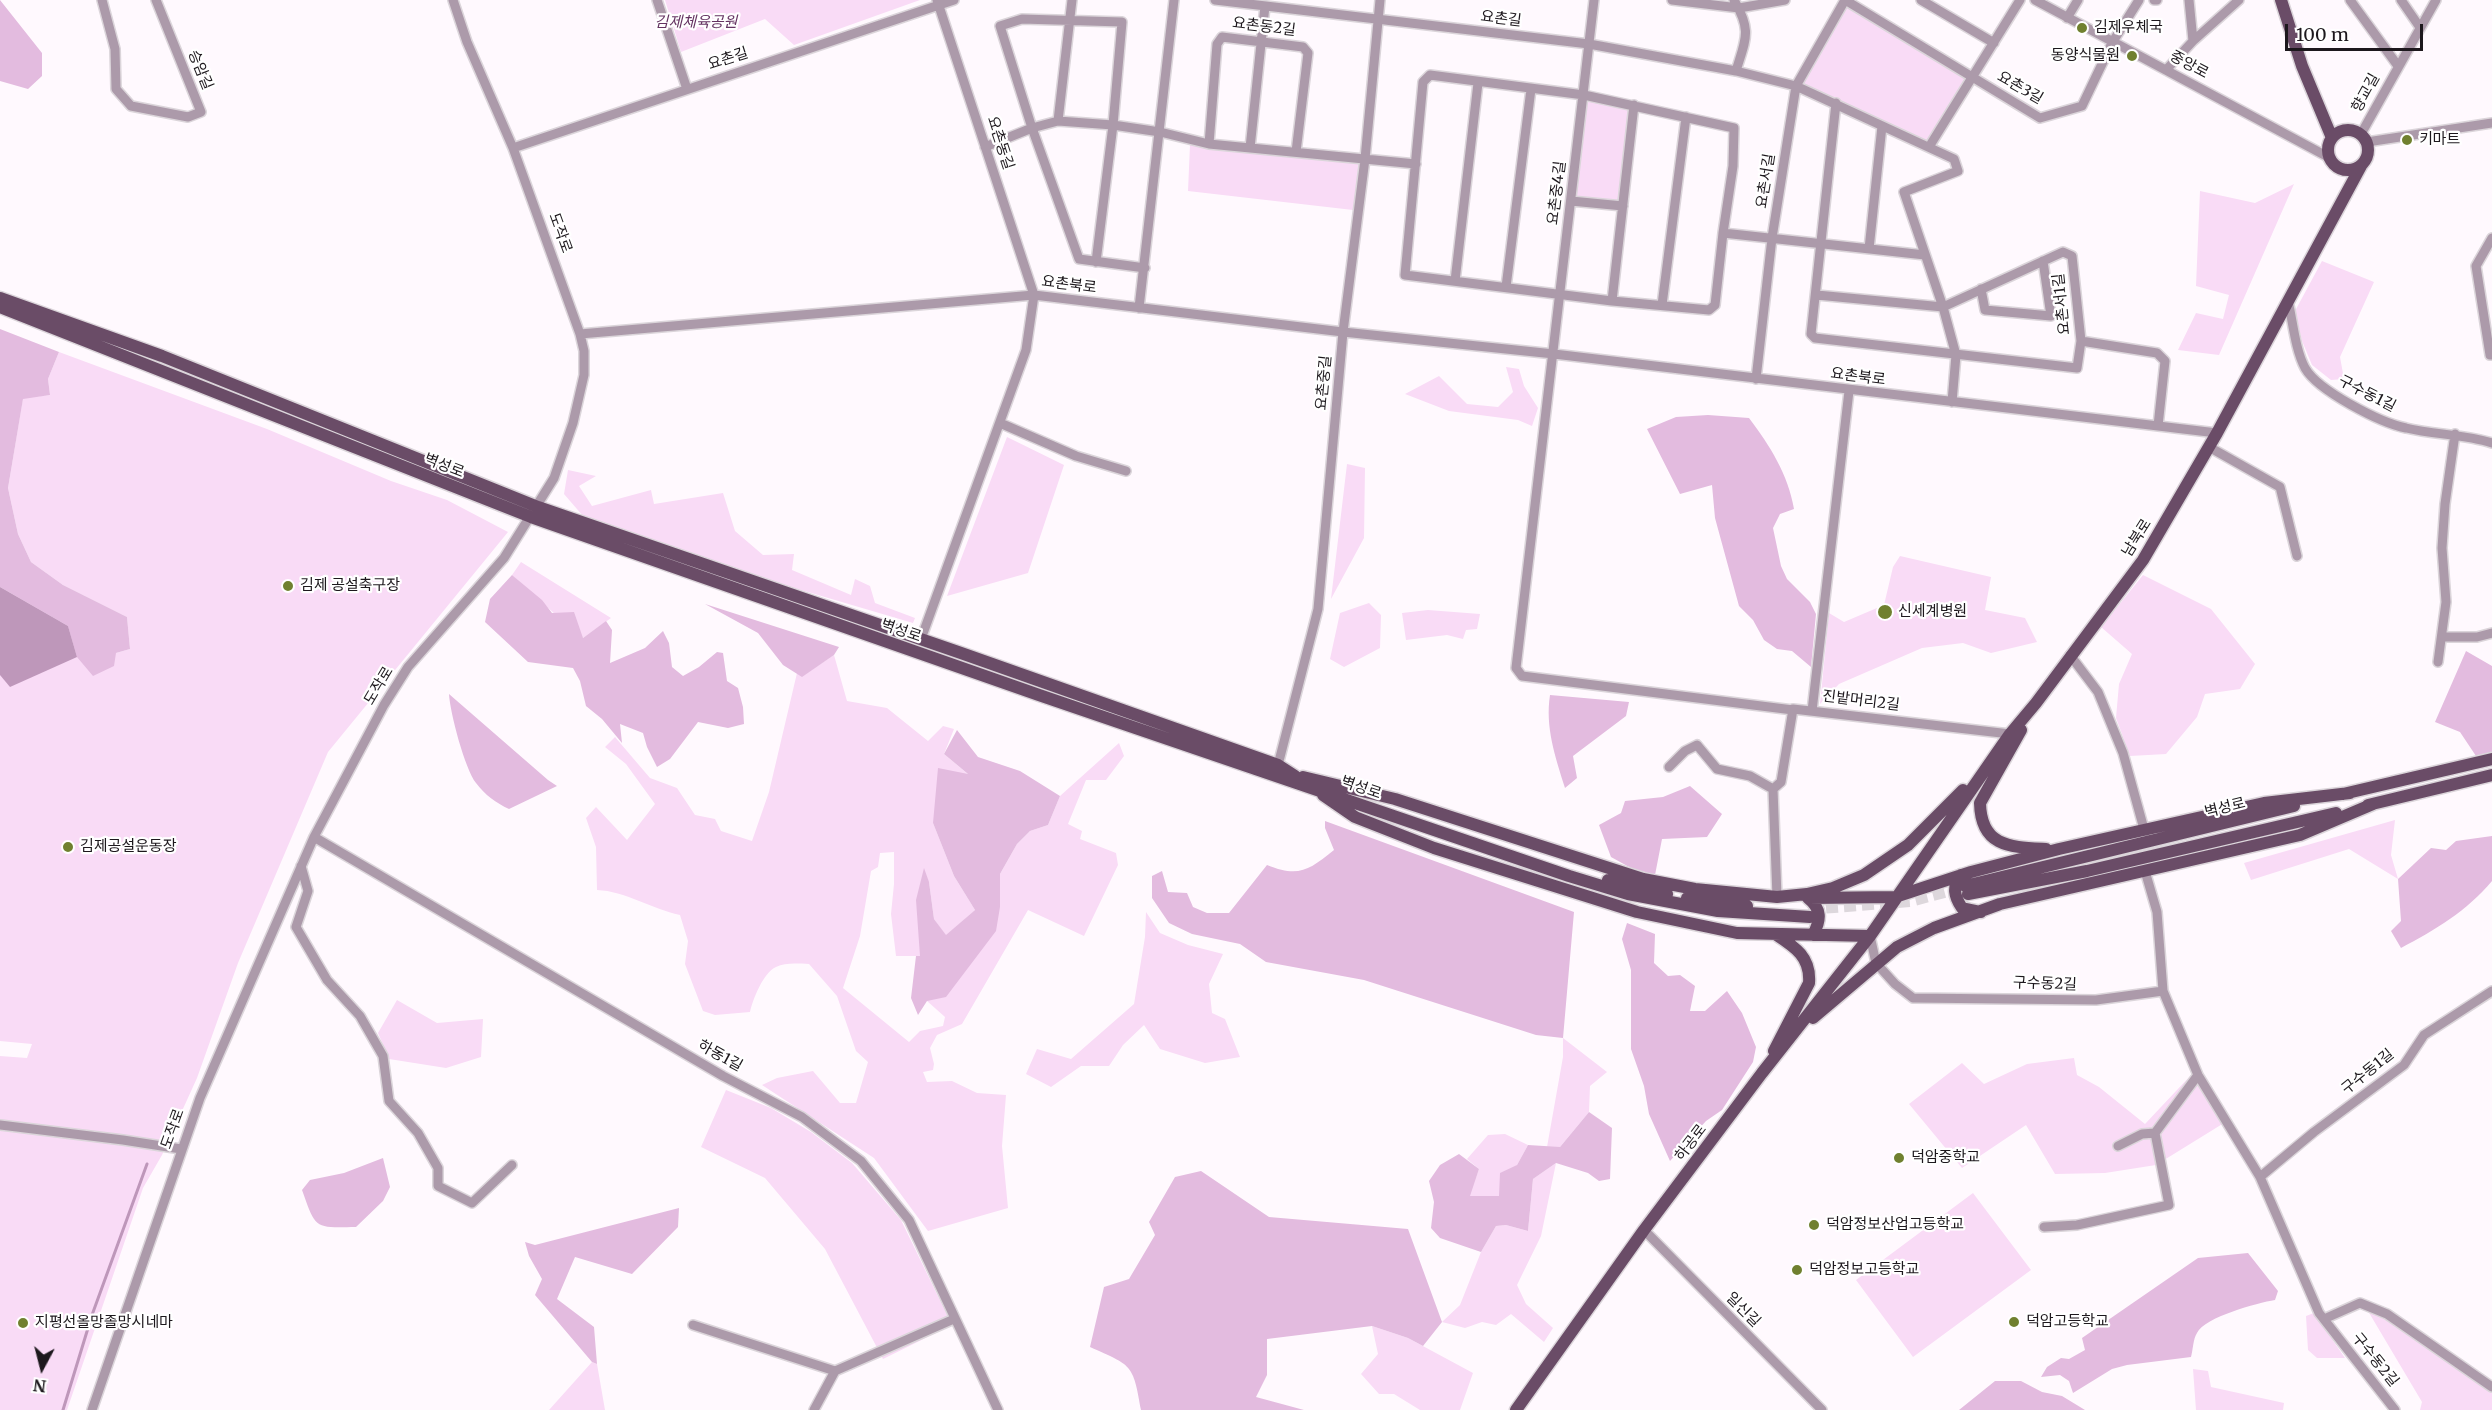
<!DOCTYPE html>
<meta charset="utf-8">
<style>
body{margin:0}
#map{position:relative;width:2492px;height:1410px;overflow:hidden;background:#fff9fe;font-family:Merriweather,serif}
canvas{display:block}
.north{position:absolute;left:12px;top:1338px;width:60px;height:60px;-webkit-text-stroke:4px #fff;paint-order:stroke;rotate:187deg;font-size:16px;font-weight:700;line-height:24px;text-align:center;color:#1d181d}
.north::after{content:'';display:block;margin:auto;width:21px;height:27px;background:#1d181d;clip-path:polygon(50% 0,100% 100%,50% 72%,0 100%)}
.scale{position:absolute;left:2285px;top:24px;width:138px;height:27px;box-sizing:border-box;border:3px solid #1d181d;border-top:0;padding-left:8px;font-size:18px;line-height:21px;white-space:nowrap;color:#1d181d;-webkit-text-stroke:4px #fff;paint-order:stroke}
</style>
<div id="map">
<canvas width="2492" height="1410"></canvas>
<div class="north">N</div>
<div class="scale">100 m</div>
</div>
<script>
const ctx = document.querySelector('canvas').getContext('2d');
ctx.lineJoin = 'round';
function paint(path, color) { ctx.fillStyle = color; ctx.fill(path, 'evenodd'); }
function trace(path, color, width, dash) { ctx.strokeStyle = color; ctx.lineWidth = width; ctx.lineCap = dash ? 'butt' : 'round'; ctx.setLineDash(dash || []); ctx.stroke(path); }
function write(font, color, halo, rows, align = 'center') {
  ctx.font = font + ' Merriweather,"Noto Sans KR",serif'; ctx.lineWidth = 4.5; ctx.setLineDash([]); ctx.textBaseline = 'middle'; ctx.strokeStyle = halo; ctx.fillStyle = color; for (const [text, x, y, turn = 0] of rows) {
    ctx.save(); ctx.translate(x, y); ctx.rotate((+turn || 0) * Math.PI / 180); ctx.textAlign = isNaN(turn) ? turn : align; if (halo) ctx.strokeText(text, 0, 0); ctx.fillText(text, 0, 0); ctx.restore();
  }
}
const green = new Path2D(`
 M 665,0 L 920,0 L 794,45 L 765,19 L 681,52 Z
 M 1847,4 L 1968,78 L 1927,143 L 1801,84 Z
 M 1586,99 L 1631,107 L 1619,202 L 1575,197 Z
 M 1190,145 L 1359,162 L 1353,210 L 1188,191 Z
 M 2294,184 L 2219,355 L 2178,350 L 2196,313 L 2223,319 L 2229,295 L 2196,286 L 2200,191 L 2255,203 Z
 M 2322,261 L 2374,282 L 2340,357 L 2344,379 L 2331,380 L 2312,365 L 2302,341 L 2295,311 Z
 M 59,352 L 267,429 L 391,481 L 447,500 L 508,532 L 328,752 L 238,963 L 197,1078 L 162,1155 L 143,1188 L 67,1410 L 0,1410 L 0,1056 L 27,1058 L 32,1044 L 0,1041 L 0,587 L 116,653 L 130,649 L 127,617 L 63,585 L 31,562 L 18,534 L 8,488 L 23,398 L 50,395 L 48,379 Z
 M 1506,367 L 1519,369 L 1524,386 L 1538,408 L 1532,426 L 1518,420 L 1449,411 L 1405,394 L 1439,376 L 1467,404 L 1498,407 L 1513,392 Z
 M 1007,437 L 1064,465 L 1028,573 L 947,596 Z
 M 1347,464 L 1365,468 L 1364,538 L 1331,599 Z
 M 568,470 L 596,476 L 579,486 L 592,506 L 651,490 L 654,504 L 723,493 L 735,531 L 763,555 L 794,554 L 792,570 L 851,595 L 855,579 L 870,586 L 875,603 L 915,618 L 913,623 L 757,577 L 583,516 L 564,494 Z
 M 1900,556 L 1991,577 L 1985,610 L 2025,618 L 2037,642 L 1991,653 L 1963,643 L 1922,648 L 1839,684 L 1820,704 L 1829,613 L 1844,622 L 1884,605 L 1893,567 Z
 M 521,562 L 611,618 L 583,638 C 558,618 536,596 512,575 Z
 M 2143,575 L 2211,609 L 2255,664 L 2240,689 L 2205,694 L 2197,717 L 2166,754 L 2130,756 L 2116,718 L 2119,684 L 2132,654 L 2101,627 Z
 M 1369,603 L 1381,615 L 1380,648 L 1344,667 L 1330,659 L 1340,613 Z
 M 1428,610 L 1480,614 L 1477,629 L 1466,630 L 1463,639 L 1447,635 L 1406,640 L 1402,613 Z
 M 834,655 L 847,701 L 887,708 L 928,741 L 943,726 L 954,729 L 944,754 L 969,775 L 933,823 L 954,876 L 975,910 L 946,936 L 934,919 L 929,882 L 920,934 L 920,956 L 896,956 L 891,914 L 894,884 L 894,852 L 880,853 L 878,867 L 871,871 L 860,936 L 843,988 L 909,1042 L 920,1031 L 943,1026 L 945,1017 L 927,1001 L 1000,907 L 1000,874 L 1017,844 L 1030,831 L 1048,825 L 1060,796 L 1119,743 L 1124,756 L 1106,780 L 1086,780 L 1068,824 L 1082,831 L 1080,839 L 1116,853 L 1118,865 L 1084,936 L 1028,910 L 962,1024 L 937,1035 L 930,1048 L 934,1064 L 933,1070 L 923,1072 L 927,1082 L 952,1081 L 977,1093 L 1006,1095 L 1002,1146 L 1008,1208 L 928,1231 L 874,1158 L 762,1085 L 777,1078 L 813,1071 L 840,1103 L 856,1103 L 868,1062 L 856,1051 L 837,996 L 809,964 C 799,964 786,962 776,967 C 763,973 753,999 750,1012 L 715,1015 L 703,1011 L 685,964 L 688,941 L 680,915 C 652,909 625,891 597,890 L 596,847 L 586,818 L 596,807 L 627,840 L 655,804 L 626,764 L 605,747 L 615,737 L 650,778 L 677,788 L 695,815 L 715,819 L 721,831 L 752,841 L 769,792 L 797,673 L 802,676 Z
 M 2395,820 L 2391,855 L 2398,879 L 2349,849 L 2251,880 L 2244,863 Z
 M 1146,912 L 1160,933 L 1188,945 L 1223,954 L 1209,984 L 1212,1013 L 1225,1019 L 1240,1057 L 1205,1063 L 1160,1049 L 1144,1025 L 1123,1045 L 1109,1066 L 1081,1066 L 1051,1087 L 1026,1074 L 1037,1049 L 1071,1059 L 1134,1004 L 1145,937 Z
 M 397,1000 L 437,1023 L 483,1019 L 481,1057 L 446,1068 L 389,1059 L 378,1033 Z
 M 1563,1038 L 1607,1072 L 1590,1086 L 1589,1112 L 1560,1147 L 1547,1147 L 1563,1057 Z
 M 2074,1058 L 2077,1075 L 2099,1087 L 2145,1124 L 2192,1074 L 2224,1123 L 2156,1165 L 2105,1173 L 2055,1174 L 2026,1125 L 1962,1168 L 1909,1104 L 1962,1063 L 1984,1084 L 2027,1064 Z
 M 726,1090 L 771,1108 L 811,1132 L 852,1163 L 901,1220 L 952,1325 L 883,1359 L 825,1249 L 765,1178 L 701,1147 Z
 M 1505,1134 L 1528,1145 L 1500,1196 L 1469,1196 L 1479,1169 L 1467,1159 L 1488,1135 Z
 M 1556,1163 L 1541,1236 L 1517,1285 L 1526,1304 L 1553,1328 L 1544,1342 L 1511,1314 L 1496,1325 L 1482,1322 L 1465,1328 L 1442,1322 L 1460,1305 L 1481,1252 L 1496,1226 L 1506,1225 L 1528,1231 L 1533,1179 Z
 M 1973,1193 L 2031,1270 L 1913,1357 L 1856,1280 Z
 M 2368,1311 L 2384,1319 L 2492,1393 L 2492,1410 L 2420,1410 L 2422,1402 Z
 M 2314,1313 L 2345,1358 L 2317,1358 L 2308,1350 L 2306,1316 Z
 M 1372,1326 L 1408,1338 L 1473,1373 L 1460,1410 L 1420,1410 L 1394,1394 L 1379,1394 L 1361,1374 L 1378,1354 Z
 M 592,1362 L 597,1364 L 605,1410 L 549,1410 Z
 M 2193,1369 L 2208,1371 L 2211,1387 L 2284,1403 L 2283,1410 L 2196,1410 Z`);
const forest = new Path2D(`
 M 0,0 L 42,53 L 42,76 L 28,89 L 0,81 Z
 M 0,329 L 59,352 L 48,379 L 50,395 L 23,399 L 8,488 L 18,534 L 31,562 L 63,585 L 127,617 L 130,649 L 116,653 L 114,666 L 93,676 L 77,657 L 68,626 L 0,587 Z
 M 1708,415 L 1749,418 C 1770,446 1788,474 1794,509 L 1780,514 L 1773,528 L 1781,566 L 1787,579 L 1810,602 L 1816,614 L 1811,667 L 1792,651 L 1777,649 L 1764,640 L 1753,620 L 1739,606 L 1715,518 L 1712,485 L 1680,494 L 1647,429 L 1676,417 Z
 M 512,575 L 542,600 L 552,613 L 574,612 L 583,638 L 606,621 L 612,630 L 610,663 L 645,648 L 663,631 L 669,643 L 672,667 L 683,676 L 699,667 L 717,652 L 723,653 L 727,681 L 738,688 L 743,707 L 744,724 L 728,728 L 698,722 L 670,759 L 657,767 L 647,747 L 643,733 L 620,724 L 622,743 L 602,719 L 586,706 L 580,681 L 573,668 L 528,662 L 485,622 L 490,599 Z
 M 705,604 L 839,647 L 834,655 L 802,677 L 783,665 L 758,633 Z
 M 2466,651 L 2492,666 L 2492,753 L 2476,756 L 2460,732 L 2435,722 Z
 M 449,694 L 548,780 L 557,786 L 509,809 C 496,803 485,795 476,783 C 465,769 450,713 449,694 Z
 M 1550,695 L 1629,702 L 1626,716 L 1573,756 L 1577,778 L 1565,788 C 1555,756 1545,727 1550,695 Z
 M 957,730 L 978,757 L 1020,771 L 1060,796 L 1048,825 L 1030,831 L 1017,844 L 1000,874 L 1000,907 L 996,931 L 946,997 L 927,1001 L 918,1015 L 911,998 L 916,956 L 920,956 L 916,900 L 924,868 L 929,882 L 934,919 L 946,935 L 975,910 L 954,876 L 933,823 L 938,768 L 968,774 L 944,754 Z
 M 1690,786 L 1722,814 L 1707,837 L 1662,839 L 1655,875 L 1631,868 L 1611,857 L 1599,825 L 1621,813 L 1625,801 L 1663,797 Z
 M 1325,821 L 1574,912 L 1563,1038 L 1536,1035 L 1364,980 L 1266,962 L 1240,944 L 1192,934 L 1169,923 L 1152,898 L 1152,876 L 1162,871 L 1168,892 L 1187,893 L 1193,907 L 1207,913 L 1229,913 L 1267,865 C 1299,878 1309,870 1334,850 L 1325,828 Z
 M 2492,836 L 2492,881 C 2467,911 2435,930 2401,948 L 2391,931 L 2401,921 L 2398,879 L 2431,848 L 2446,850 L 2456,841 Z
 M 1627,923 L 1655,934 L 1654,963 L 1668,976 L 1680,975 L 1695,986 L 1690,1011 L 1705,1011 L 1727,991 L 1742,1013 L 1756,1047 L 1753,1062 L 1722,1110 L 1706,1121 L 1670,1161 L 1649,1114 L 1644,1086 L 1631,1049 L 1631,970 L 1622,939 Z
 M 1589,1112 L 1612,1128 L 1610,1179 L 1599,1181 L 1588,1173 L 1556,1163 L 1533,1179 L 1528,1231 L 1506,1225 L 1496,1226 L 1481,1252 L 1440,1238 L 1431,1228 L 1434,1202 L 1429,1181 L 1440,1165 L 1459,1154 L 1479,1169 L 1470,1196 L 1499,1196 L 1500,1173 L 1517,1165 L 1528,1145 L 1560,1147 Z
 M 383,1158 L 390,1187 L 383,1201 L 356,1227 C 314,1228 316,1229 302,1190 L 310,1180 L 344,1173 Z
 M 1201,1171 L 1269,1217 L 1408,1229 L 1442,1322 L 1423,1346 L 1408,1338 L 1372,1326 L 1267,1339 L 1267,1375 L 1256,1397 L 1304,1410 L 1141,1410 C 1133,1363 1132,1366 1090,1347 L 1104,1287 L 1129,1279 L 1155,1235 L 1149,1222 L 1175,1177 Z
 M 679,1208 L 678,1227 L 632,1274 L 575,1257 L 557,1299 L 594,1327 L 597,1364 L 592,1362 L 535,1295 L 542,1279 L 529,1256 L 525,1242 L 535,1245 Z
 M 2248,1253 L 2278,1291 L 2275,1300 C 2257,1303 2205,1317 2197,1333 C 2193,1339 2193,1350 2191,1357 L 2127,1365 L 2112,1369 L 2073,1393 L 2069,1381 L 2060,1375 L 2041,1377 L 2047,1367 L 2061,1358 L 2069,1359 L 2085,1350 L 2082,1338 L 2198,1258 Z
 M 1995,1381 L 2021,1381 L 2042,1392 L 2062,1396 L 2085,1410 L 1959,1410 Z`);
const water = new Path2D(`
 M 0,587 L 68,626 L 77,657 L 10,687 L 0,675 Z`);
const stream = new Path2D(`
 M 63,1410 L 92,1315 L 147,1164`);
const majorTunnel = new Path2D(`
 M 1808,909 L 1910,901 L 1964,887`);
const minor = new Path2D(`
 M 102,0 L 115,49 L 116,89 L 131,106 L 188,117 L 201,112 L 156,0
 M 657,0 L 687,89
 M 1215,0 L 1589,44 L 1736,71 L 1796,86 L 1954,159 L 1958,171 L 1904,192 L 1943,307 L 1956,355 L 1952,402
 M 1594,0 L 1516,668 L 1522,676 L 1793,710
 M 1672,0 L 1739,8 L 1785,0
 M 1734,0 C 1752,31 1746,38 1736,71
 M 1921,0 L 1994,43
 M 2035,0 L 2330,158
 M 2154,0 L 2157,0
 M 2189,0 L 2193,41
 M 2350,0 L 2398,66
 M 2401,0 L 2419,26
 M 2067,18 L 2078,0
 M 2166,70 L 2193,41 L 2239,0
 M 1058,121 L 1072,0
 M 2361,134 L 2436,0
 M 2367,142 L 2492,123
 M 1209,144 L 1217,44 L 1222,37 L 1303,47 L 1308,53 L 1296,152
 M 985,147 L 1032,128 L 1058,121 L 1113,125 L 1160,132 L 1209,144 L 1416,164
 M 1929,147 L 2020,0
 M 513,148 L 954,0
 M 1250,148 L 1265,6
 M 1571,201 L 1623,206
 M 1723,233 L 1733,166 L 1734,128 L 1584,95 L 1430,75 L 1423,82 L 1405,275 L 1612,301 L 1709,310 L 1715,305 L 1723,233 L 1925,255
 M 2492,238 L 2476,266 L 2490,355 L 2492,355
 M 1869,249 L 1882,126
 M 1096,262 L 1113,125 L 1122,22 L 1022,19 L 1000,26 L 1032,128 L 1079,259 L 1145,268
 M 1455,281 L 1478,83
 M 1506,287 L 1531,89
 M 1981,289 L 1985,310 L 2051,316 L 2043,261
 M 1817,295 L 1943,307 L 2063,252 L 2072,256 L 2081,341 L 2077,368 L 1815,338 L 1811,334 L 1836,103
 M 1612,301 L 1634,105
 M 2288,301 C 2293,322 2295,349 2305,368 C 2318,391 2381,423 2406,428 C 2435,435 2464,434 2492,443
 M 1662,305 L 1686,117
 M 1139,308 L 1174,0
 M 580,334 L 1034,295 L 1343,332 L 1554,354 L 2217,433
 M 2081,341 L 2157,353 L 2165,361 L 2158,426
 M 1756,379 L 1772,238 L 1796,86 L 1845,0 L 2040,118 L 2082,106 L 2112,43 L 2139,0
 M 1000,423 L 1076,456 L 1126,471
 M 2209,447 L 2280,487 L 2297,556
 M 2442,637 L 2477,637 L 2492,633
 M 921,639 L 1026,350 L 1034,295 L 937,0
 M 2070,655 L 2098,692 L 2123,753 L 2144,829 L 2142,831
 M 2438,662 L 2446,602 L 2442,548 L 2445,504 L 2455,434
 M 1812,711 L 1849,391
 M 1278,765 L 1318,609 L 1343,332 L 1365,159 L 1380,0
 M 1669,767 L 1685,751 L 1697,745 L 1717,769 L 1750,776 L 1773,789
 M 314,837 L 723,1076 L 802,1117 L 861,1161 L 909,1220 L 998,1410
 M 301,866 L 308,891 L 296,927 L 327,980 L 360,1016 L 383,1056 L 389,1101 L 418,1133 L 438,1168 L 438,1186 L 472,1203 L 512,1165
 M 2145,871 L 2157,912 L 2163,991 L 2198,1075 L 2260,1177 L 2319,1313 L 2395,1410
 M 1777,897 L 1773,789 L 1781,782 L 1793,709 L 2010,734
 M 1870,936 L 1876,963 L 1895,984 L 1913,998 L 2096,1000 L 2163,991
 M 0,1125 L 123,1140 L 181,1149
 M 2118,1146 L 2142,1134 L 2155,1133
 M 2260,1177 L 2314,1132 L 2404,1065 L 2424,1035 L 2492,991
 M 2044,1227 L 2077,1225 L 2169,1205 L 2155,1133 L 2198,1075
 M 1644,1230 L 1822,1410
 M 2324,1319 L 2360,1303 L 2387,1314 L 2492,1387
 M 693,1325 L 835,1371 L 954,1319
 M 92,1410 L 200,1098 L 314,837 L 384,705 L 408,667 L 504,558 L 554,478 L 573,423 L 584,375 L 584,351 L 580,334 L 513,148 L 467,42 L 453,0
 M 814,1410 L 835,1371`);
const major = new Path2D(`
 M 2281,0 L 2302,66 L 2332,138
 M2328 150a20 20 0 1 1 40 0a20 20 0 1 1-40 0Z
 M 0,298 L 162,356 L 538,507 L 961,653 L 1278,765 L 1295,776
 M 0,307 L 531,517 L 1039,695 L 1569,876 L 1628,894 L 1718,911 L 1810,917
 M 2021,730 L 1980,803 C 1981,847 2010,847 2046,849
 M 1303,777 L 1395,799 L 1643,879 L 1695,889 L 1777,897 L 1807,894 L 1833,888 L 1864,875 L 1908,845 L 1963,790
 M 2343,794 L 2492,759
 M 1323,795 L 1355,817 L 1434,848 L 1637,912 L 1737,933 L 1870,936
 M 2368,805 L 2492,775
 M 1961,875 C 1952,887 1954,896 1962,908 L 1981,912
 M 1608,880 L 1667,894
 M 1965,886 L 2294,806
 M 1968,894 L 2087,871 L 2336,813
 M 1687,898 L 1747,906
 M 1808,898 C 1822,909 1821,920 1813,935
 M 1809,898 L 1895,897 L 1971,872 L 2059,849 L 2264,803 L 2350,793
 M 1813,1018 L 1897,947 L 1934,928 L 2000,904 L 2300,835 L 2373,804
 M 1774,1051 L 1809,983 C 1811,957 1795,947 1775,934
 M 1516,1410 L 1644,1230 L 1762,1073 L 1870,936 L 2010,734 L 2036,703 L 2143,560 L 2217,433 L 2361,166`);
const markers = [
 [2082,28,6,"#70802f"],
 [2132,56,6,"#70802f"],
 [2407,140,6,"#70802f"],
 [288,586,6,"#70802f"],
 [1885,612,8,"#70802f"],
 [68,847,6,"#70802f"],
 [1899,1158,6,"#70802f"],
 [1814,1225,6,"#70802f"],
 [1797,1270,6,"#70802f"],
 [2014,1322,6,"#70802f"],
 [23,1323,6,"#70802f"]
];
const streetNames = [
 ["요촌길",1501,19,7],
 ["요촌동2길",1264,27,7],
 ["요촌길",728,59,-18],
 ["중앙로",2189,65,28],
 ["승암길",200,70,68],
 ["요촌3길",2020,88,30],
 ["향교길",2366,93,-61],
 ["요촌동길",1000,143,72],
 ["요촌서길",1766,181,-81],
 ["요촌중4길",1557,193,-83],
 ["도작로",560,233,70],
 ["요촌북로",1069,285,7],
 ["요촌서1길",2062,304,-96],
 ["요촌북로",1858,377,7],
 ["요촌중길",1324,383,-85],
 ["구수동1길",2367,394,27],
 ["벽성로",444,466,21],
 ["남북로",2137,538,-58],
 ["벽성로",901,631,19],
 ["도작로",379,686,-59],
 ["진밭머리2길",1861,701,7],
 ["벽성로",1361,788,19],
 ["벽성로",2225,808,-14],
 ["구수동2길",2045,984,2],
 ["하동1길",720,1056,29],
 ["구수동1길",2368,1072,-39],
 ["도작로",173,1129,-70],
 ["하공로",1691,1143,-53],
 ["일신길",1743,1310,45],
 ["구수동2길",2375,1360,51]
];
const parkNames = [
 ["김제체육공원",696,23]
];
const poiNames = [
 ["김제우체국",2094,28],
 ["동양식물원",2120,56,"right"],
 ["키마트",2419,140],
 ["김제 공설축구장",300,586],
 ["신세계병원",1898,612],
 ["김제공설운동장",80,847],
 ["덕암중학교",1911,1158],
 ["덕암정보산업고등학교",1826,1225],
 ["덕암정보고등학교",1809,1270],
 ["덕암고등학교",2026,1322],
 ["지평선올망졸망시네마",35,1323]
];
paint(green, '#f9dbf6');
paint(forest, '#e3bbdf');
paint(water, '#be97ba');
trace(stream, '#be97ba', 3);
trace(majorTunnel, '#ddd7dc', 12, [12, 6]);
trace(minor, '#dbd5da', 12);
trace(major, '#dbd5da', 15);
trace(minor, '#ac9aaa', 9);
trace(major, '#6a4c67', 12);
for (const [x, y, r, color] of markers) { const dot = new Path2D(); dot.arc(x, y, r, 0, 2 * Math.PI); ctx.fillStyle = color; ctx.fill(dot); trace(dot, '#fff', 2); }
write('15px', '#1d181d', '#fff', streetNames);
write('italic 15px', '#643361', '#fff', parkNames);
write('15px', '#1d181d', '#fff', poiNames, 'left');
</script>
